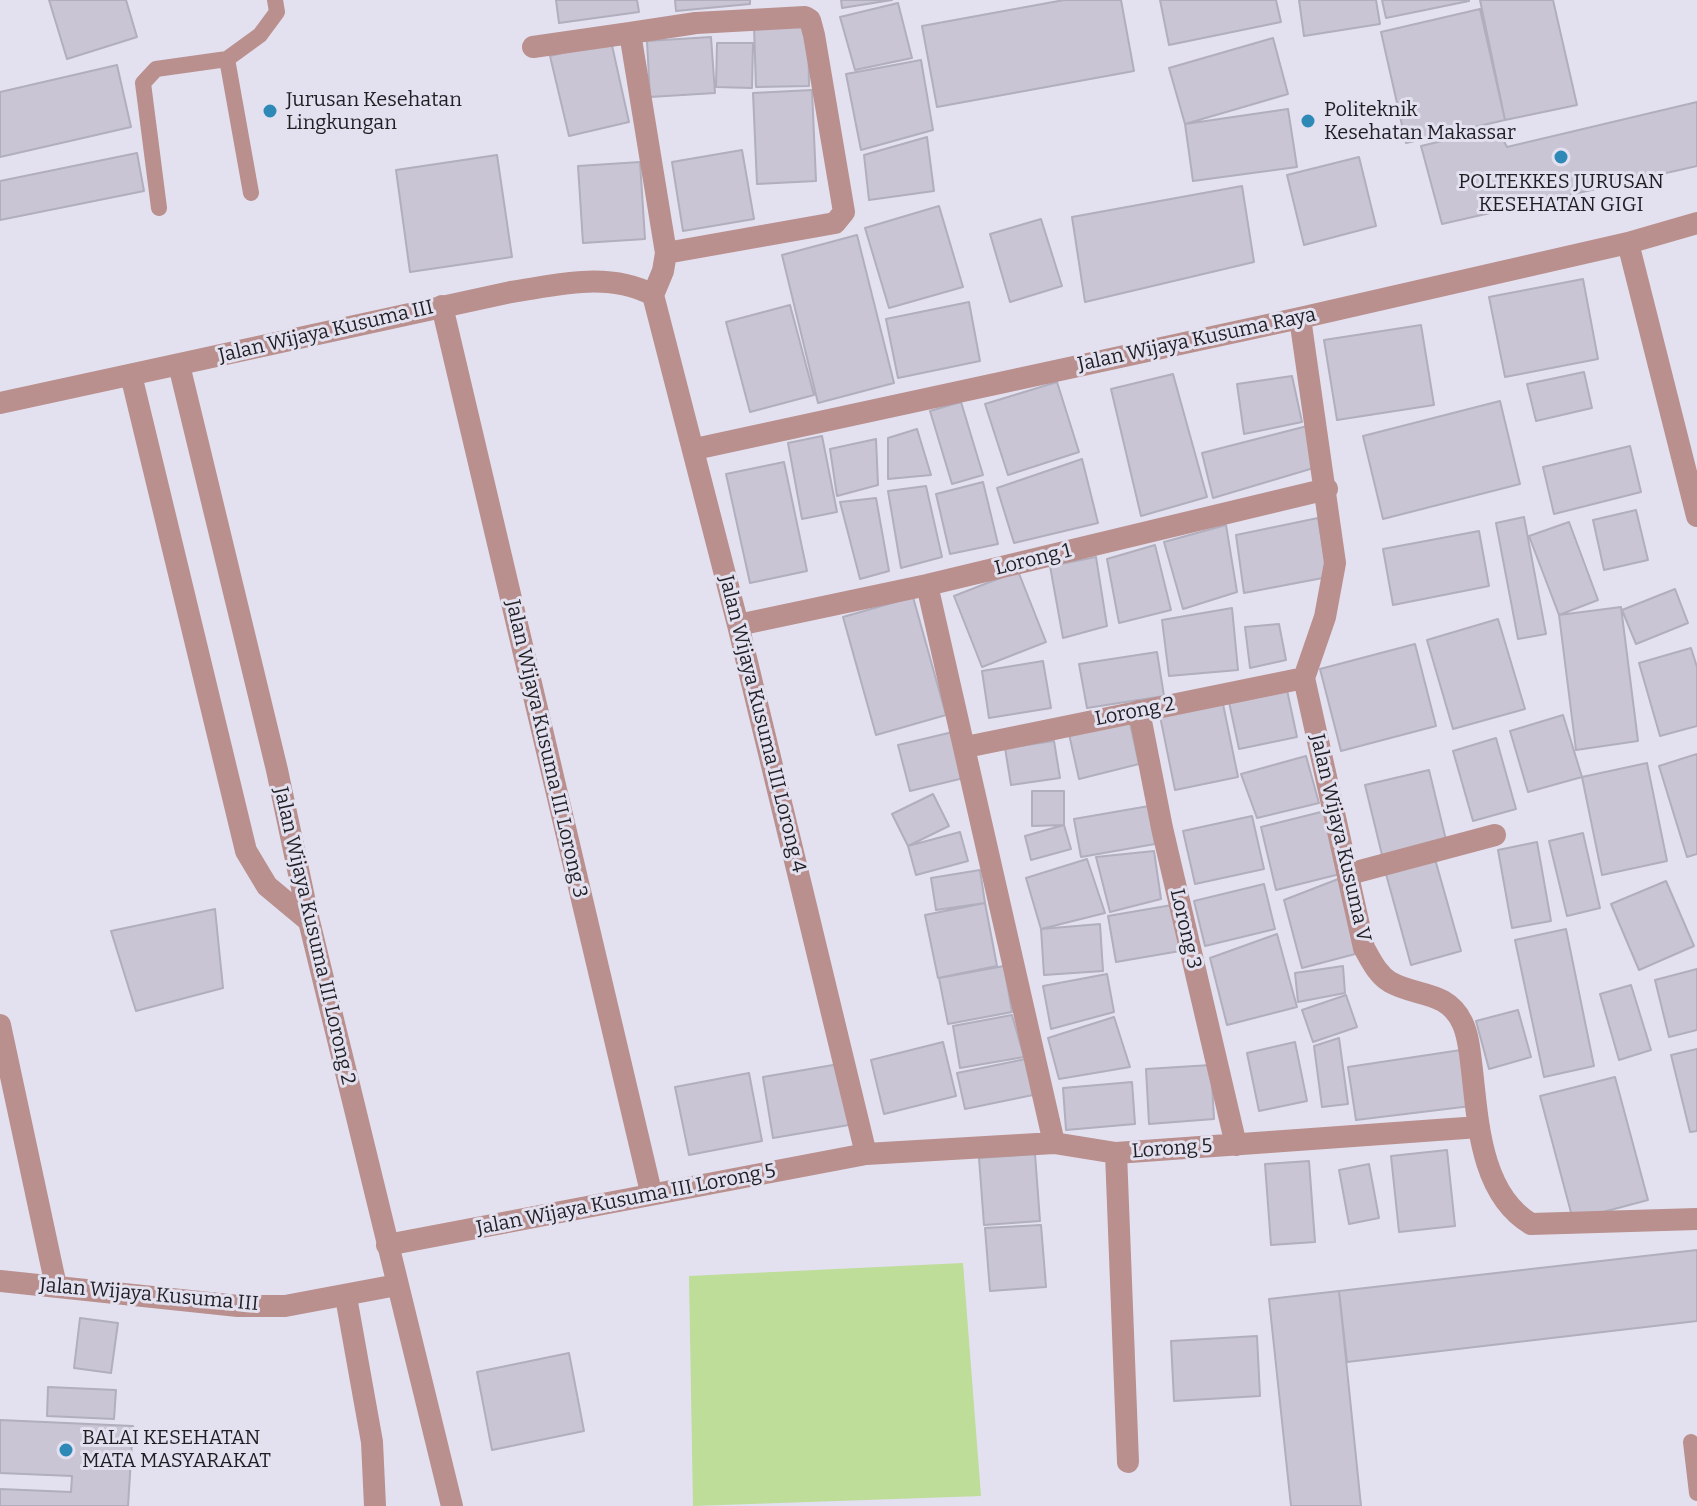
<!DOCTYPE html>
<style>
body{margin:0}
canvas{display:block;background:#e3e0ef}
</style>
<canvas width="1697" height="1506"></canvas>
<script>
const ctx = document.querySelector('canvas').getContext('2d');
ctx.lineJoin = 'round';
function paint(path, color) { ctx.fillStyle = color; ctx.fill(path, 'evenodd'); }
function trace(path, color, width, dash) { ctx.strokeStyle = color; ctx.lineWidth = width; ctx.lineCap = dash ? 'butt' : 'round'; ctx.setLineDash(dash || []); ctx.stroke(path); }
function write(font, color, halo, rows, align = 'center') {
  ctx.font = font + ' Bitter,serif'; ctx.lineWidth = 6; ctx.setLineDash([]); ctx.textBaseline = 'middle'; ctx.strokeStyle = halo; ctx.fillStyle = color; for (const [text, x, y, turn = 0] of rows) {
    ctx.save(); ctx.translate(x, y); ctx.rotate((+turn || 0) * Math.PI / 180); ctx.textAlign = isNaN(turn) ? turn : align; if (halo) ctx.strokeText(text, 0, 0); ctx.fillText(text, 0, 0); ctx.restore();
  }
}
const green = new Path2D(`
 M 963,1263 L 981,1496 L 693,1506 L 689,1276 Z`);
const building = new Path2D(`
 M 49,0 L 126,0 L 137,37 L 67,59 Z
 M 556,0 L 637,0 L 639,12 L 559,23 Z
 M 675,0 L 750,0 L 750,4 L 676,11 Z
 M 841,0 L 892,0 L 842,8 Z
 M 1064,0 L 1121,0 L 1134,71 L 937,107 L 922,26 Z
 M 1160,0 L 1276,0 L 1281,22 L 1169,45 Z
 M 1299,0 L 1376,0 L 1380,24 L 1304,36 Z
 M 1382,0 L 1469,0 L 1469,1 L 1386,18 Z
 M 1480,0 L 1553,0 L 1577,105 L 1505,120 Z
 M 898,3 L 912,58 L 855,70 L 840,17 Z
 M 1480,9 L 1505,120 L 1406,143 L 1381,32 Z
 M 808,24 L 809,86 L 756,87 L 754,26 Z
 M 711,37 L 715,93 L 650,97 L 647,41 Z
 M 1273,38 L 1288,94 L 1185,124 L 1169,68 Z
 M 611,41 L 629,122 L 569,136 L 550,56 Z
 M 717,43 L 753,43 L 752,88 L 716,87 Z
 M 921,60 L 933,130 L 861,150 L 846,74 Z
 M 117,65 L 131,127 L 0,157 L 0,92 Z
 M 812,90 L 816,181 L 757,184 L 753,93 Z
 M 1697,102 L 1697,166 L 1442,224 L 1421,146 L 1497,128 L 1507,147 Z
 M 1288,109 L 1297,167 L 1193,181 L 1185,124 Z
 M 927,137 L 934,191 L 869,200 L 864,155 Z
 M 742,150 L 754,219 L 683,231 L 672,162 Z
 M 137,153 L 144,191 L 0,220 L 0,181 Z
 M 497,155 L 512,257 L 410,272 L 396,170 Z
 M 1359,157 L 1376,226 L 1304,245 L 1287,175 Z
 M 640,162 L 645,239 L 583,243 L 578,166 Z
 M 1242,186 L 1254,262 L 1085,302 L 1072,217 Z
 M 939,206 L 963,287 L 889,308 L 865,228 Z
 M 1041,219 L 1062,286 L 1010,302 L 990,234 Z
 M 857,235 L 894,383 L 818,403 L 782,255 Z
 M 1583,279 L 1598,359 L 1505,377 L 1489,297 Z
 M 969,302 L 980,361 L 898,378 L 886,319 Z
 M 790,305 L 814,395 L 750,412 L 726,322 Z
 M 1421,325 L 1434,405 L 1337,420 L 1324,340 Z
 M 1584,372 L 1592,408 L 1536,421 L 1527,384 Z
 M 1173,374 L 1207,497 L 1141,516 L 1111,389 Z
 M 1292,376 L 1302,422 L 1244,434 L 1237,384 Z
 M 1057,382 L 1079,452 L 1008,475 L 985,404 Z
 M 1500,401 L 1520,484 L 1383,519 L 1363,436 Z
 M 961,402 L 983,475 L 952,484 L 930,411 Z
 M 1311,425 L 1317,467 L 1213,498 L 1202,453 Z
 M 917,429 L 931,475 L 888,479 L 888,438 Z
 M 822,436 L 837,512 L 802,519 L 788,443 Z
 M 876,439 L 878,485 L 837,496 L 830,449 Z
 M 1630,446 L 1641,492 L 1554,514 L 1543,467 Z
 M 1082,459 L 1098,523 L 1014,543 L 997,488 Z
 M 784,462 L 807,571 L 750,583 L 726,474 Z
 M 983,482 L 998,544 L 950,554 L 936,494 Z
 M 926,486 L 942,557 L 901,568 L 888,491 Z
 M 876,498 L 889,571 L 860,579 L 840,502 Z
 M 1636,510 L 1648,560 L 1604,570 L 1593,520 Z
 M 1524,517 L 1546,634 L 1518,639 L 1496,523 Z
 M 1318,518 L 1328,577 L 1244,593 L 1236,535 Z
 M 1569,522 L 1598,600 L 1559,615 L 1529,536 Z
 M 1226,525 L 1237,592 L 1183,609 L 1164,542 Z
 M 1479,531 L 1489,586 L 1393,605 L 1383,549 Z
 M 1155,545 L 1171,610 L 1119,623 L 1107,559 Z
 M 1096,557 L 1107,626 L 1063,638 L 1050,566 Z
 M 1018,571 L 1046,642 L 982,667 L 954,596 Z
 M 1675,589 L 1688,623 L 1636,644 L 1622,610 Z
 M 913,597 L 946,715 L 876,735 L 843,617 Z
 M 1621,607 L 1638,741 L 1576,750 L 1559,615 Z
 M 1232,608 L 1238,670 L 1169,676 L 1162,620 Z
 M 1498,619 L 1525,709 L 1453,729 L 1427,640 Z
 M 1279,624 L 1286,660 L 1250,668 L 1245,627 Z
 M 1415,644 L 1436,726 L 1341,751 L 1320,669 Z
 M 1691,648 L 1697,667 L 1697,726 L 1660,736 L 1639,663 Z
 M 1157,652 L 1164,696 L 1087,708 L 1079,664 Z
 M 1043,661 L 1051,708 L 989,718 L 982,671 Z
 M 1287,690 L 1297,737 L 1239,749 L 1229,702 Z
 M 1223,704 L 1238,777 L 1175,790 L 1160,716 Z
 M 1563,715 L 1582,777 L 1528,792 L 1510,731 Z
 M 1129,719 L 1139,764 L 1079,779 L 1069,734 Z
 M 957,731 L 968,777 L 910,791 L 898,745 Z
 M 1496,738 L 1516,809 L 1473,821 L 1453,751 Z
 M 1054,741 L 1060,778 L 1011,785 L 1005,748 Z
 M 1697,754 L 1697,854 L 1687,857 L 1659,766 Z
 M 1306,756 L 1319,803 L 1257,818 L 1241,774 Z
 M 1647,763 L 1667,861 L 1602,875 L 1582,777 Z
 M 1429,770 L 1447,844 L 1383,859 L 1365,785 Z
 M 1032,791 L 1064,791 L 1064,825 L 1032,826 Z
 M 933,794 L 949,826 L 908,846 L 892,814 Z
 M 1149,806 L 1155,844 L 1081,857 L 1074,819 Z
 M 1329,810 L 1344,873 L 1276,890 L 1261,827 Z
 M 1252,816 L 1264,869 L 1195,884 L 1183,831 Z
 M 1064,825 L 1071,849 L 1031,860 L 1025,836 Z
 M 960,832 L 968,861 L 916,875 L 908,846 Z
 M 1583,833 L 1600,908 L 1567,916 L 1549,841 Z
 M 1537,842 L 1551,921 L 1512,928 L 1498,850 Z
 M 1154,851 L 1161,899 L 1110,912 L 1096,857 Z
 M 1087,859 L 1105,913 L 1041,929 L 1026,878 Z
 M 1435,859 L 1461,951 L 1411,965 L 1386,874 Z
 M 980,870 L 985,903 L 936,910 L 931,878 Z
 M 1346,876 L 1359,953 L 1302,968 L 1284,900 Z
 M 1666,881 L 1694,946 L 1639,970 L 1611,904 Z
 M 1264,884 L 1275,929 L 1205,946 L 1194,901 Z
 M 985,903 L 997,966 L 938,978 L 925,915 Z
 M 1172,905 L 1180,951 L 1116,962 L 1108,916 Z
 M 215,909 L 223,988 L 136,1011 L 111,931 Z
 M 1100,924 L 1103,971 L 1044,975 L 1041,929 Z
 M 1566,929 L 1594,1066 L 1544,1077 L 1515,940 Z
 M 1277,934 L 1297,1007 L 1227,1025 L 1210,958 Z
 M 1004,966 L 1012,1012 L 948,1024 L 939,978 Z
 M 1343,966 L 1345,993 L 1298,1002 L 1295,973 Z
 M 1697,969 L 1697,1030 L 1669,1037 L 1655,980 Z
 M 1107,974 L 1114,1012 L 1051,1029 L 1043,986 Z
 M 1631,985 L 1651,1050 L 1619,1060 L 1600,994 Z
 M 1346,995 L 1357,1027 L 1313,1042 L 1302,1010 Z
 M 1518,1010 L 1531,1057 L 1489,1069 L 1476,1021 Z
 M 1012,1015 L 1024,1057 L 960,1068 L 953,1026 Z
 M 1114,1017 L 1130,1067 L 1059,1079 L 1048,1038 Z
 M 1339,1038 L 1348,1104 L 1322,1107 L 1314,1046 Z
 M 943,1042 L 956,1096 L 884,1114 L 871,1060 Z
 M 1295,1042 L 1307,1101 L 1259,1111 L 1247,1053 Z
 M 1697,1049 L 1697,1131 L 1690,1132 L 1671,1055 Z
 M 1461,1050 L 1471,1106 L 1356,1120 L 1348,1067 Z
 M 1026,1059 L 1033,1095 L 965,1109 L 957,1073 Z
 M 839,1064 L 849,1125 L 773,1138 L 763,1077 Z
 M 1211,1065 L 1214,1119 L 1149,1124 L 1146,1069 Z
 M 749,1073 L 762,1141 L 689,1155 L 675,1087 Z
 M 1615,1077 L 1648,1200 L 1573,1220 L 1540,1096 Z
 M 1132,1082 L 1135,1124 L 1066,1130 L 1063,1088 Z
 M 1447,1150 L 1455,1226 L 1399,1232 L 1391,1156 Z
 M 1035,1154 L 1040,1221 L 984,1225 L 979,1158 Z
 M 1309,1161 L 1315,1242 L 1271,1245 L 1265,1164 Z
 M 1369,1164 L 1379,1218 L 1349,1224 L 1339,1170 Z
 M 1041,1225 L 1046,1287 L 990,1291 L 985,1228 Z
 M 1697,1250 L 1697,1321 L 1347,1362 L 1339,1291 Z
 M 1339,1291 L 1361,1506 L 1291,1506 L 1269,1299 Z
 M 80,1318 L 118,1323 L 111,1373 L 74,1368 Z
 M 1257,1336 L 1260,1396 L 1174,1401 L 1171,1341 Z
 M 569,1353 L 584,1431 L 492,1450 L 477,1372 Z
 M 48,1387 L 116,1390 L 114,1419 L 47,1416 Z
 M 0,1420 L 133,1426 L 128,1506 L 0,1506 L 0,1489 L 71,1492 L 72,1476 L 0,1473 Z`);
const service = new Path2D(`
 M 227,59 L 260,35 L 277,12 L 275,0
 M 159,208 L 143,83 L 156,69 L 227,59 L 251,193
 M 1691,1442 L 1697,1493`);
const minor = new Path2D(`
 M 533,47 L 630,33
 M 1628,243 L 1697,516
 M 653,295 L 738,625 L 866,1154
 M 653,295 L 663,271 L 666,253 L 630,33 L 696,23 L 805,17 L 810,20 L 814,35 L 844,212 L 835,223 L 666,253
 M 442,306 L 651,1192
 M 1300,318 L 1335,563 L 1325,617 L 1304,678 L 1364,948 C 1371,960 1377,974 1390,982 C 1416,997 1447,990 1462,1022 C 1469,1036 1470,1055 1472,1070 C 1478,1123 1481,1194 1531,1224 L 1697,1219
 M 179,365 L 277,770 L 309,921 L 452,1506
 M 131,375 L 246,851 L 267,886 L 309,921
 M 0,403 L 511,292 C 558,285 608,271 653,295
 M 695,449 L 1300,318 L 1628,243 L 1697,223
 M 927,585 L 1054,1143
 M 738,625 L 927,585 L 1327,489
 M 1139,711 L 1162,828 L 1236,1145
 M 966,747 L 1304,678
 M 1349,874 L 1495,835
 M 0,1025 L 56,1286
 M 1116,1153 L 1128,1462
 M 387,1245 L 866,1154 L 1054,1143 L 1116,1153 L 1479,1127
 M 0,1281 L 238,1306 L 285,1306 L 397,1285
 M 346,1297 L 372,1442 L 375,1506`);
const markers = [
 [270,111,8,"#2e89b7"],
 [1308,121,8,"#2e89b7"],
 [1561,157,8,"#2e89b7"],
 [66,1450,8,"#2e89b7"]
];
const poiNames = [
 ["Jurusan Kesehatan",286,100],
 ["Lingkungan",286,123],
 ["Politeknik",1324,110],
 ["Kesehatan Makassar",1324,133],
 ["POLTEKKES JURUSAN",1561,182,"center"],
 ["KESEHATAN GIGI",1561,205,"center"],
 ["BALAI KESEHATAN",82,1438],
 ["MATA MASYARAKAT",82,1461]
];
const streetNames = [
 ["Jalan Wijaya Kusuma III",326,332,-13],
 ["Jalan Wijaya Kusuma Raya",1197,340,-12],
 ["Lorong 1",1033,560,-14],
 ["Lorong 2",1135,712,-11],
 ["Jalan Wijaya Kusuma III Lorong 4",762,724,76],
 ["Jalan Wijaya Kusuma III Lorong 3",546,749,77],
 ["Jalan Wijaya Kusuma V",1340,838,77],
 ["Lorong 3",1185,929,77],
 ["Jalan Wijaya Kusuma III Lorong 2",314,936,77],
 ["Lorong 5",1172,1149,-4],
 ["Jalan Wijaya Kusuma III Lorong 5",626,1200,-11],
 ["Jalan Wijaya Kusuma III",149,1295,5]
];
paint(green, '#bedd98');
paint(building, '#c9c5d4');
trace(building, '#b1aebd', 2);
trace(service, '#b9908e', 16);
trace(minor, '#b9908e', 22);
for (const [x, y, r, color] of markers) { const dot = new Path2D(); dot.arc(x, y, r, 0, 2 * Math.PI); ctx.fillStyle = color; ctx.fill(dot); trace(dot, '#e3e0ef', 3); }
write('20px', '#201f24', '#e3e0ef', poiNames, 'left');
write('20px', '#201f24', '#e3e0ef', streetNames);
</script>
